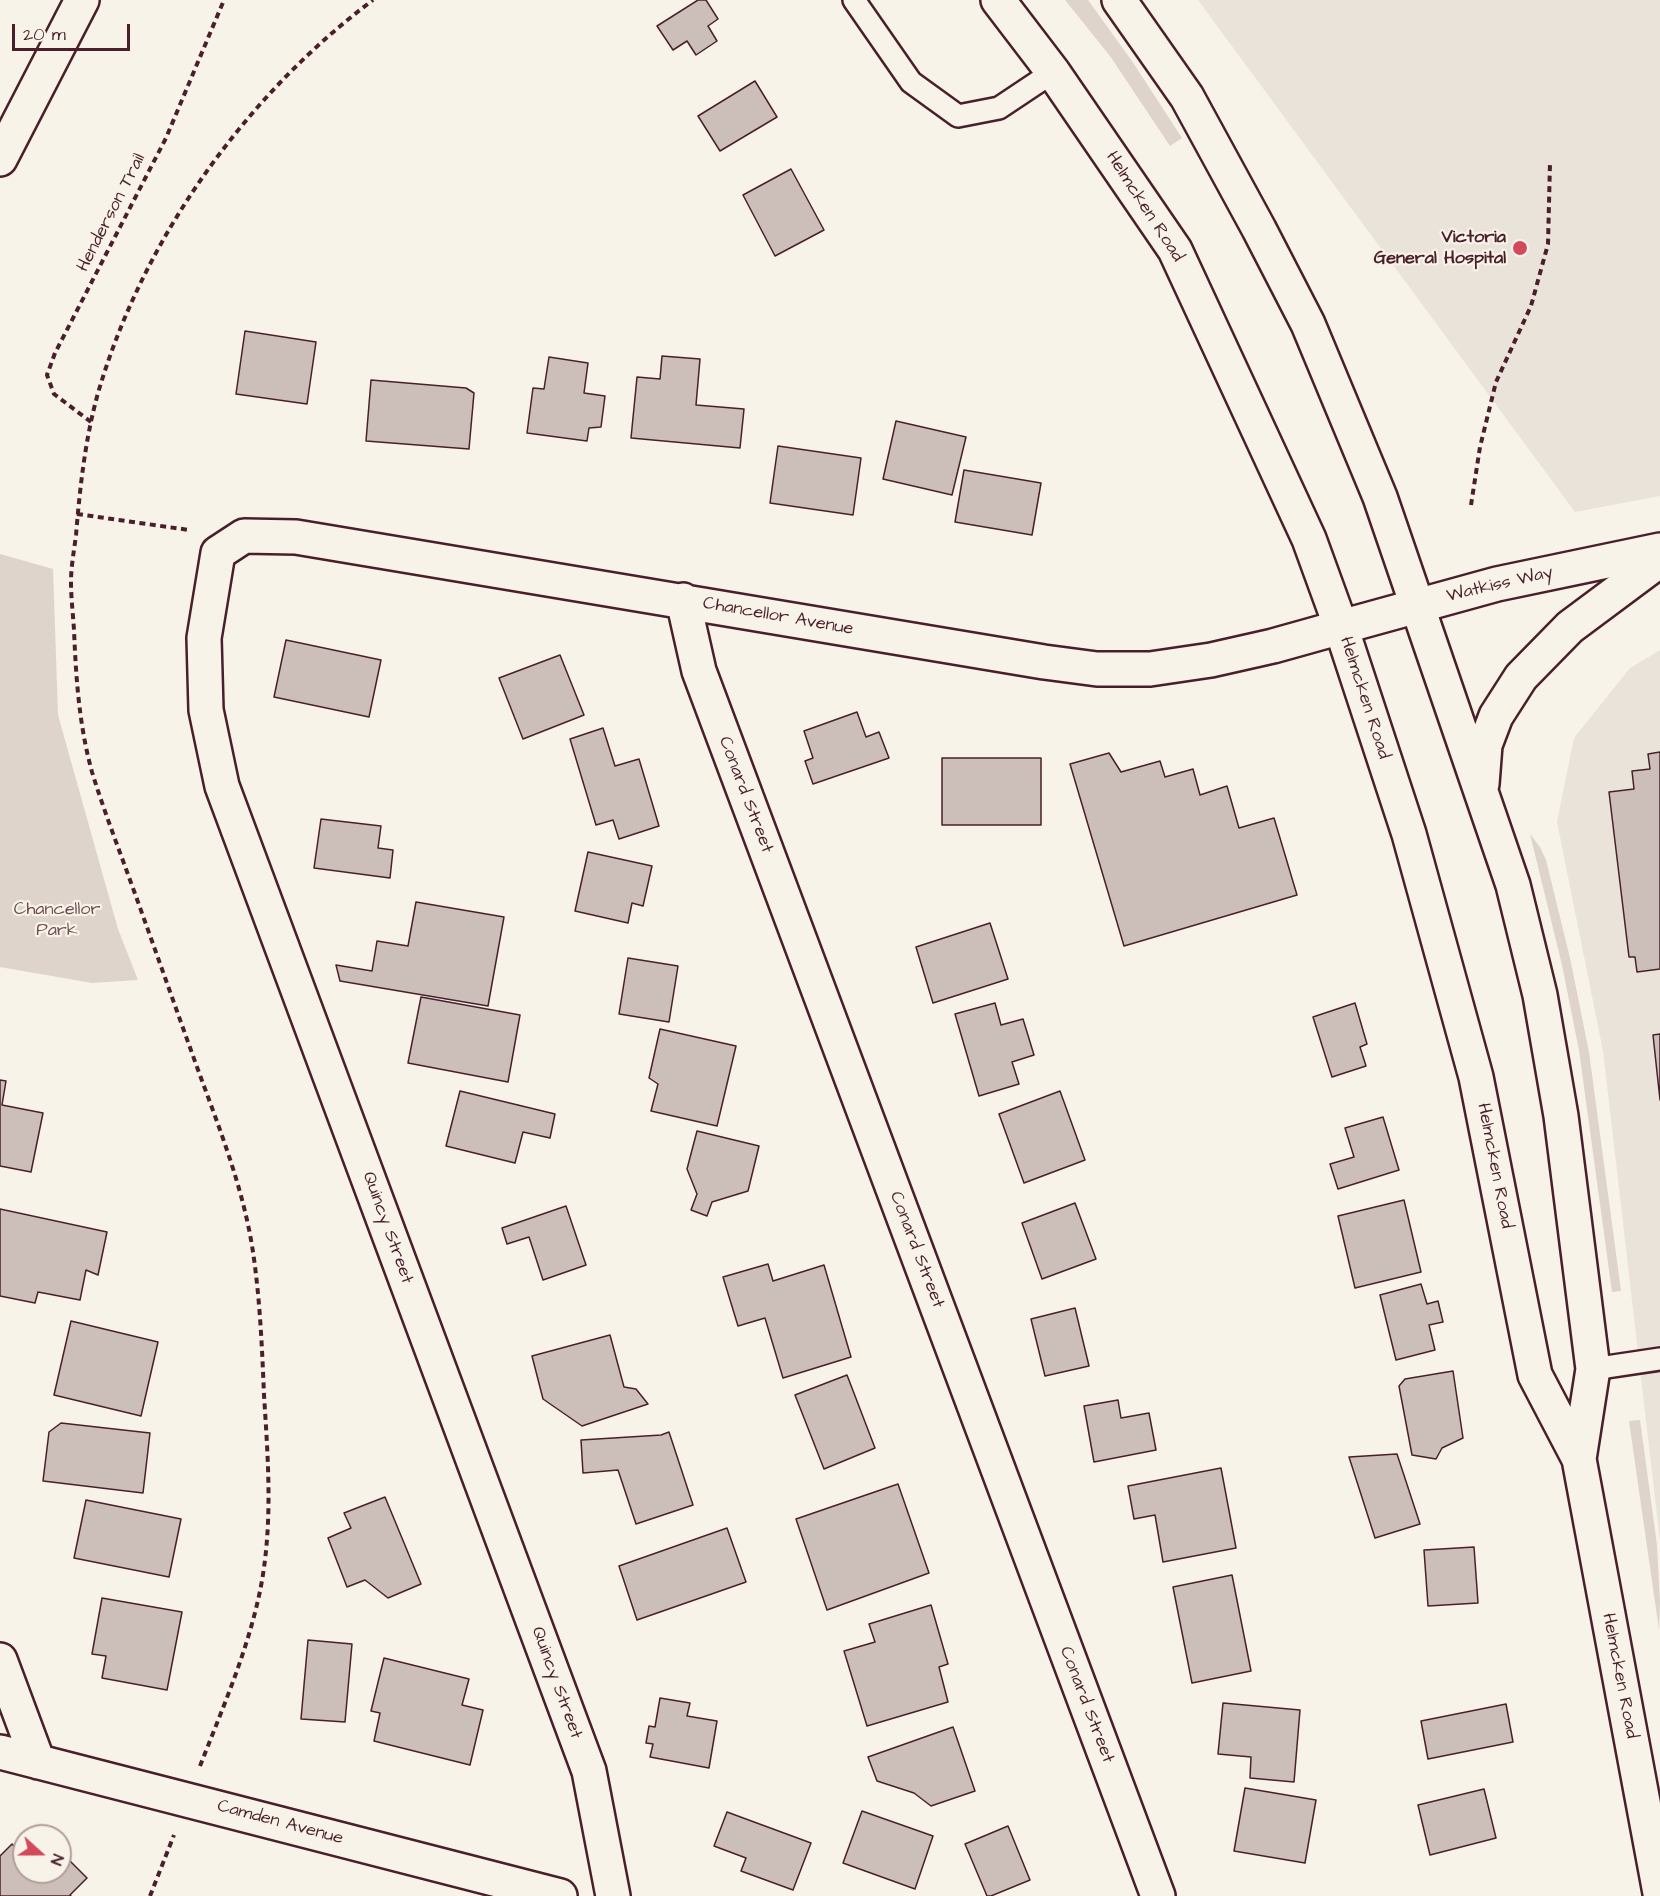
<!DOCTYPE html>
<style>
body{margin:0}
#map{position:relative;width:1660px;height:1896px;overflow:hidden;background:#f7f3e8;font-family:"Architects Daughter",sans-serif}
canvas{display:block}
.north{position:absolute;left:12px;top:1824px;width:60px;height:60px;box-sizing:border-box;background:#f7f3e8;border:2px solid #b29e9c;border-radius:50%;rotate:111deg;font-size:16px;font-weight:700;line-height:24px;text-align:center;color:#4a1f2b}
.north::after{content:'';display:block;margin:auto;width:21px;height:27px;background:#d1495b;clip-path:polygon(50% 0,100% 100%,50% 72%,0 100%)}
.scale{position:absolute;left:12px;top:24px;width:118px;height:27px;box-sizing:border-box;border:3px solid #4a1f2b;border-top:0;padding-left:8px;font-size:18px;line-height:21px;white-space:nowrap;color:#4a1f2b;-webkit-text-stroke:4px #f7f3e8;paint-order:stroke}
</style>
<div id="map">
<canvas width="1660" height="1896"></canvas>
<div class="north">N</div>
<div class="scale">20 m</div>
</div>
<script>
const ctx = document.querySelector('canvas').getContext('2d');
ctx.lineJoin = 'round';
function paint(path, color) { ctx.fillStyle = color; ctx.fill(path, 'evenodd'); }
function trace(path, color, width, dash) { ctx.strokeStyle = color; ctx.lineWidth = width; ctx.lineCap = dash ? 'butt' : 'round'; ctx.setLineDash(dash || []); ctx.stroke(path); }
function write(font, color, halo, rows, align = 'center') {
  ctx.font = font + ' "Architects Daughter",sans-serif'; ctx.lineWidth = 4.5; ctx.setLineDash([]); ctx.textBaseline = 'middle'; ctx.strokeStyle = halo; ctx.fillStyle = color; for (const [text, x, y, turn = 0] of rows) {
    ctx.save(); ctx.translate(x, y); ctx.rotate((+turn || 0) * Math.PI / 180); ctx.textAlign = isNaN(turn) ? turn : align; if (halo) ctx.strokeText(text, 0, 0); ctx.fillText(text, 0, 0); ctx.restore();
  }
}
const built = new Path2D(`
 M 1198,0 L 1660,0 L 1660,496 L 1575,512 Z
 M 1660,650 L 1660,1541 L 1603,1051 L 1557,822 L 1574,738 L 1630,668 Z`);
const green = new Path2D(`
 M 1065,0 L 1088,0 L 1132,61 L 1182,138 L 1170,146 L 1110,56 Z
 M 0,554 L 53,569 L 58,715 L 118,929 L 138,980 L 92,983 L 0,967 Z
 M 1530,834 L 1540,847 L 1546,860 L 1570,958 L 1589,1052 L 1621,1291 L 1612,1292 L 1579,1050 L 1562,965 Z
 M 1640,1420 L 1657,1545 L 1660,1603 L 1659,1630 L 1629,1421 Z`);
const building = new Path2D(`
 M 698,0 L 706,0 L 718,19 L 708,26 L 717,41 L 696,55 L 687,41 L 673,50 L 657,26 Z
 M 755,81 L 777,117 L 720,151 L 698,116 Z
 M 791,169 L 824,230 L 775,256 L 743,195 Z
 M 245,331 L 316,342 L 307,404 L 236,394 Z
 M 662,356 L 700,359 L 696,405 L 744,409 L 740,448 L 631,438 L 637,377 L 660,379 Z
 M 549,357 L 588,363 L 584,393 L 605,396 L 601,427 L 589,428 L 587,441 L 527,433 L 533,388 L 544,389 Z
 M 371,380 L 466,388 L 474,393 L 469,449 L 366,441 Z
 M 896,421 L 966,437 L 952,495 L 883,479 Z
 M 778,446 L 861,458 L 853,515 L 770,503 Z
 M 964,470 L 1041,483 L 1032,535 L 955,522 Z
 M 286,640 L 381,660 L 369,717 L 274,697 Z
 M 560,655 L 584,715 L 523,739 L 499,678 Z
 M 857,712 L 866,737 L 879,732 L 889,758 L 813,784 L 805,761 L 813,758 L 804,731 Z
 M 603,728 L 615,766 L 639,759 L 659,826 L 619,839 L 613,820 L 596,825 L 570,739 Z
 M 1660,752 L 1660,969 L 1637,972 L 1635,957 L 1629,957 L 1609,792 L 1634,789 L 1632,771 L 1650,769 L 1648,754 Z
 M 1109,753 L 1121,772 L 1160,761 L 1165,777 L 1193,769 L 1200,795 L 1227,786 L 1239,828 L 1274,818 L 1297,895 L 1124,946 L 1070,764 Z
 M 942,758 L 1041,758 L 1041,825 L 942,825 Z
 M 321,819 L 381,826 L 378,848 L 393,850 L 390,878 L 314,868 Z
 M 588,852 L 652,866 L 643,906 L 632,903 L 628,923 L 575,911 Z
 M 416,902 L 504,917 L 488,1006 L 340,981 L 336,965 L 372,971 L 377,941 L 408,946 Z
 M 990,923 L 1008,979 L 933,1003 L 916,947 Z
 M 628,958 L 678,966 L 669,1022 L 619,1014 Z
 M 421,997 L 520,1015 L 508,1082 L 408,1063 Z
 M 995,1003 L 1001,1025 L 1023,1019 L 1034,1055 L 1012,1062 L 1019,1084 L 979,1096 L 955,1014 Z
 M 1355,1003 L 1367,1044 L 1360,1047 L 1366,1066 L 1332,1077 L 1313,1017 Z
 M 660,1029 L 736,1046 L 717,1126 L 651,1111 L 658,1084 L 649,1078 Z
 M 1660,1034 L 1660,1100 L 1653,1035 Z
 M 0,1080 L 6,1081 L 2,1105 L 43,1113 L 31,1172 L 0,1166 Z
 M 460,1091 L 555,1114 L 550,1138 L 523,1132 L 515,1163 L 446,1146 Z
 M 1060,1091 L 1085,1160 L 1024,1183 L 999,1114 Z
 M 1383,1117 L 1399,1170 L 1338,1189 L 1330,1164 L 1354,1157 L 1345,1128 Z
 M 697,1131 L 759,1146 L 748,1191 L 712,1202 L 707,1216 L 691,1210 L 697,1194 L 687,1169 Z
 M 1404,1200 L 1421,1272 L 1355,1288 L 1338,1216 Z
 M 1075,1203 L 1096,1259 L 1042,1279 L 1022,1223 Z
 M 566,1206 L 586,1265 L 543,1280 L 529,1237 L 507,1244 L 502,1228 Z
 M 0,1209 L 107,1232 L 98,1275 L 86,1270 L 80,1300 L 38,1292 L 35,1303 L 0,1296 Z
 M 768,1264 L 773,1281 L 824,1265 L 851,1357 L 783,1378 L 765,1318 L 738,1326 L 723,1277 Z
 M 1421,1284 L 1427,1304 L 1438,1301 L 1443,1322 L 1429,1325 L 1435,1350 L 1396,1360 L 1380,1295 Z
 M 1075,1308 L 1089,1366 L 1045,1376 L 1031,1319 Z
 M 71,1321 L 158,1342 L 141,1416 L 54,1395 Z
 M 610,1335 L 624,1387 L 636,1389 L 648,1404 L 582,1426 L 543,1399 L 532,1356 Z
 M 1453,1371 L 1463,1438 L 1442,1448 L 1436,1459 L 1412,1455 L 1399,1386 L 1405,1379 Z
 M 847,1375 L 875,1448 L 824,1469 L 795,1395 Z
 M 1118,1400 L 1121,1418 L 1149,1413 L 1156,1450 L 1094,1462 L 1084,1406 Z
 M 61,1423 L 150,1433 L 143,1493 L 43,1481 L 49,1432 Z
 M 669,1432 L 693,1505 L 636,1524 L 618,1470 L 583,1473 L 581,1440 L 661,1435 Z
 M 1397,1454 L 1420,1524 L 1375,1538 L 1349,1457 Z
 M 1221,1468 L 1236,1548 L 1163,1562 L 1155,1515 L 1134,1519 L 1128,1486 Z
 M 898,1484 L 929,1573 L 827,1610 L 796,1519 Z
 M 385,1497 L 421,1584 L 388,1598 L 365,1580 L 347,1587 L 328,1538 L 351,1528 L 344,1513 Z
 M 86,1500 L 181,1519 L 169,1577 L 74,1558 Z
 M 727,1528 L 746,1582 L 637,1620 L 619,1566 Z
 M 1474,1547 L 1478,1603 L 1428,1606 L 1424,1550 Z
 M 1232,1575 L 1251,1671 L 1192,1683 L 1173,1587 Z
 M 102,1598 L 182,1612 L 167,1690 L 102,1678 L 106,1656 L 92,1654 Z
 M 931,1605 L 948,1664 L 939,1667 L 948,1702 L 867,1726 L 844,1651 L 875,1642 L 869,1624 Z
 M 308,1640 L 352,1644 L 345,1722 L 301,1719 Z
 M 384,1658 L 469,1679 L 462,1705 L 483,1710 L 470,1765 L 374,1741 L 380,1713 L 371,1711 Z
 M 660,1698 L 690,1703 L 687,1716 L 717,1721 L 709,1768 L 650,1757 L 653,1744 L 646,1743 L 649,1726 L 655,1727 Z
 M 1223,1703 L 1300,1710 L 1294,1782 L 1250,1778 L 1251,1757 L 1218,1754 Z
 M 1506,1704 L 1513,1742 L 1428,1759 L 1421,1721 Z
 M 953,1727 L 975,1791 L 931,1806 L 914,1793 L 877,1781 L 868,1757 Z
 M 1245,1788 L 1316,1800 L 1305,1863 L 1234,1851 Z
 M 1484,1789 L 1496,1838 L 1430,1855 L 1418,1805 Z
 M 862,1811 L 933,1836 L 915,1889 L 843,1863 Z
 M 727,1812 L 811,1843 L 793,1890 L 741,1871 L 746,1858 L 714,1846 Z
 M 1008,1826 L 1030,1880 L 991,1896 L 987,1896 L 965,1844 Z
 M 12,1844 L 24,1856 L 24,1872 L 60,1872 L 60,1861 L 67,1858 L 87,1878 L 70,1895 L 71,1896 L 0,1896 L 0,1856 Z`);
const path = new Path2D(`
 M 91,422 L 54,394 L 47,375 L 55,353 L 166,138 L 224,0
 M 1471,505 L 1480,447 L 1496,382 L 1531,306 L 1548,244 L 1550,163
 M 77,514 L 189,530
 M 200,1766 C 223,1707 249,1648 261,1586 C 273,1522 268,1459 264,1395 C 262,1347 260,1299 253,1252 C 244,1192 222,1135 201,1078 C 177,1012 154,946 130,880 C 117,844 103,808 92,772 C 79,725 76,678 74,630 C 73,614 71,598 71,582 C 71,567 74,551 76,535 C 80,487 85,440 98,393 C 143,239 245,96 373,0
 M 150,1896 L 174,1835`);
const service = new Path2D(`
 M 854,0 L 911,82 L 958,116 L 999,108 L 1053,72
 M 1593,1369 L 1660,1359`);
const minor = new Path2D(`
 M 683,600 L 699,671 L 1158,1896
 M 0,1660 L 38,1762
 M 0,1752 L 560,1896
 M 613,1896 L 589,1771 L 222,786 L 206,710 L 204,638 L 218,553 L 244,536 L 296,537 L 1044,662 L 1097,669 L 1150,669 L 1211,660 L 1273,646 L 1341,627`);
const tertiary = new Path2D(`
 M 1341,627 L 1497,584 L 1660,550`);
const secondary = new Path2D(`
 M 998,0 L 1053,72 L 1175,250 L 1309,539 L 1341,627 L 1409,834 L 1476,1077 L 1535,1375 L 1579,1459 L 1660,1893
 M 1119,0 L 1187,97 L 1259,229 L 1308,324 L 1380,497 L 1513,885 L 1540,995 L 1561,1116 L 1593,1369 L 1579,1459
 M 1482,784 L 1485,745 L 1496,716 L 1521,677 L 1570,627 L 1660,560`);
const motorway = new Path2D(`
 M 0,159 L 82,0`);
const markers = [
 [1520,248,8,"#d1495b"]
];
const streetNames = [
 ["Helmcken Road",1144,207,57],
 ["Henderson Trail",112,213,-63],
 ["Watkiss Way",1500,585,-13],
 ["Chancellor Avenue",778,617,10],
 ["Helmcken Road",1364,698,72],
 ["Conard Street",745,795,69],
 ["Helmcken Road",1494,1166,79],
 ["Quincy Street",387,1228,70],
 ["Conard Street",916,1250,69],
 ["Helmcken Road",1619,1676,79],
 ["Quincy Street",556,1683,70],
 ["Conard Street",1086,1705,69],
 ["Camden Avenue",280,1823,15]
];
const poiNames = [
 ["Victoria",1506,238],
 ["General Hospital",1506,259]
];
const parkNames = [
 ["Chancellor",57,910],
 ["Park",57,931]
];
paint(built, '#eae3da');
paint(green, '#ded4cc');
paint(building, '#ccbfb9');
trace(building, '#4a1f2b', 1.5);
trace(service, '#4a1f2b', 26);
trace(minor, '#4a1f2b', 38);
trace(tertiary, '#4a1f2b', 38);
trace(secondary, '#4a1f2b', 38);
trace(motorway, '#4a1f2b', 38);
trace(path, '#4a1f2b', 4, [6, 4.5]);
trace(service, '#f7f3e8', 21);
trace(minor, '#f7f3e8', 33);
trace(tertiary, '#f7f3e8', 33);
trace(secondary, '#f7f3e8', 33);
trace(motorway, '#f7f3e8', 33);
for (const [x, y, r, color] of markers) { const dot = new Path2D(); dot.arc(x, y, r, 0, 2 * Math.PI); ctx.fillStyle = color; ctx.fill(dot); trace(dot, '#f7f3e8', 2); }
write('18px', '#4a1f2b', '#f7f3e8', streetNames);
write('bold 18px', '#4a1f2b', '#f7f3e8', poiNames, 'right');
write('18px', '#6f4c53', '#f7f3e8', parkNames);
</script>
